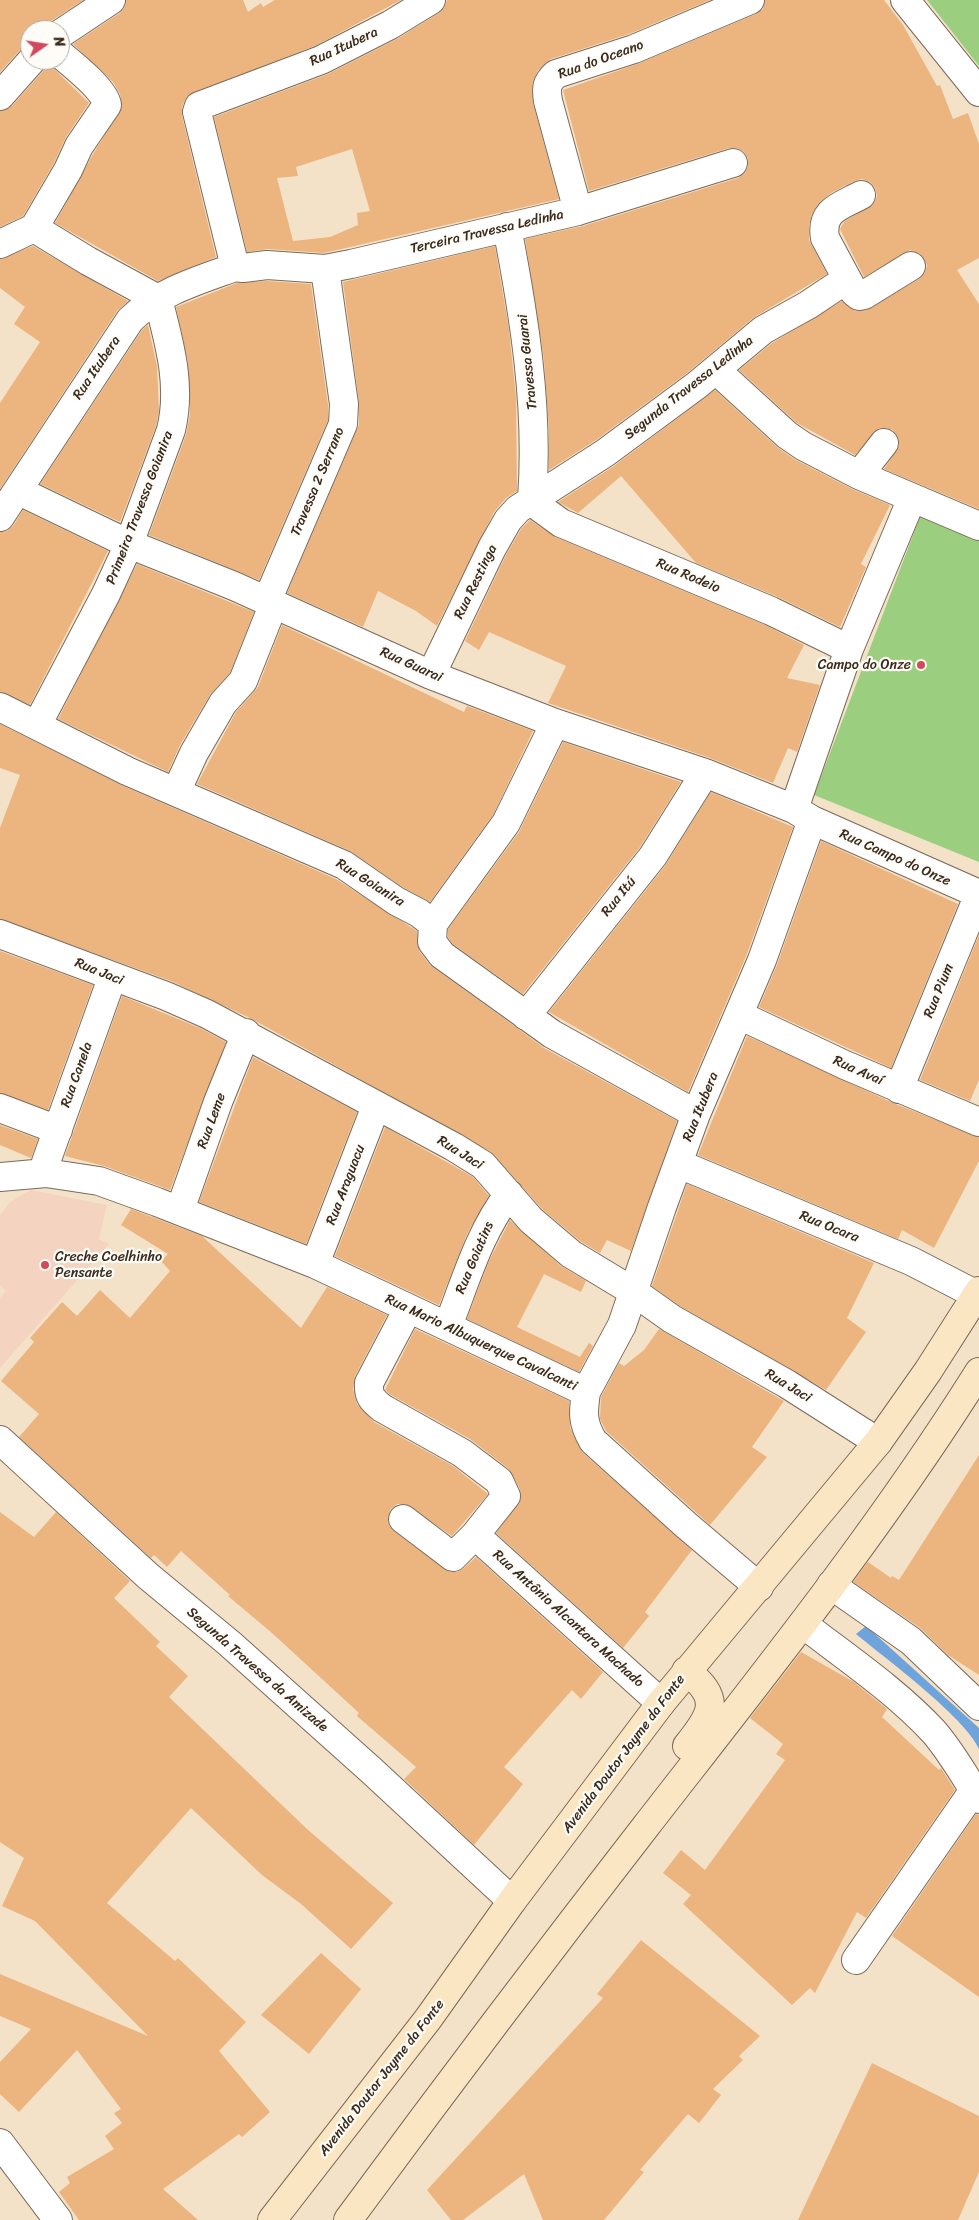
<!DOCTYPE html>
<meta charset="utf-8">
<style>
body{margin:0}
#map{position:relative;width:979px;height:2220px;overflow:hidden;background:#f4e2c8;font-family:Sriracha,sans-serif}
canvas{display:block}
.north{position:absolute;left:20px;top:20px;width:50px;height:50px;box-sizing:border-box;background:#fdfcf7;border:1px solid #afa8a0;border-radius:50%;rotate:77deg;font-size:14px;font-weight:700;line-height:20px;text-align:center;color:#3b2a1e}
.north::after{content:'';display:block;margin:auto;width:18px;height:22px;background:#d1495b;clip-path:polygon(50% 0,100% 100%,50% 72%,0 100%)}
</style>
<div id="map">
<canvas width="979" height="2220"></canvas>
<div class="north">N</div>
</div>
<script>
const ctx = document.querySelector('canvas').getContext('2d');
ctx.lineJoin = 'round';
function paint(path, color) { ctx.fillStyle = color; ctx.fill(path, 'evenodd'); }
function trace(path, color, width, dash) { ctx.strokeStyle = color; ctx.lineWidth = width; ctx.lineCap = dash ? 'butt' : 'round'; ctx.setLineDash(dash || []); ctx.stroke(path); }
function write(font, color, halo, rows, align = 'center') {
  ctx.font = font + ' Sriracha,sans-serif'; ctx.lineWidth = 4.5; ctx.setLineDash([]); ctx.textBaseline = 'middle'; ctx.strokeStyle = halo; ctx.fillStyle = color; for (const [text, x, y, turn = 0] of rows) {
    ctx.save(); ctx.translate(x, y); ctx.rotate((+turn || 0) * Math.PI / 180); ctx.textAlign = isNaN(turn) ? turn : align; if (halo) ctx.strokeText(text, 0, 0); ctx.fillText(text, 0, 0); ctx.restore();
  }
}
const built = new Path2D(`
 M 31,1190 L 107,1205 L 99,1239 L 109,1244 L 0,1368 L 0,1298 L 6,1291 L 0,1286 L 0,1215 L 10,1202 Z`);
const green = new Path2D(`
 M 927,0 L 979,0 L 979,66 Z
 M 923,509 L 979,534 L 979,862 L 814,795 Z`);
const water = new Path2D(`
 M 866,1626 L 979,1728 L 979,1749 C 965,1717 886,1659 856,1634 Z`);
const building = new Path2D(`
 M 0,0 L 83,0 L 51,21 L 45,30 L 30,30 L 30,45 L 20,50 L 0,72 Z
 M 126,0 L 243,0 L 248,12 L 261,3 L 263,7 L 275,0 L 401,0 L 315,46 L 187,96 L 182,107 L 182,116 L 216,257 L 158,281 L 55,223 L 93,154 L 122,107 L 120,94 L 113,82 L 73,44 L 120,13 L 125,7 Z
 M 447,0 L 710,0 L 629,34 L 551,59 L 538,70 L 532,84 L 533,103 L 559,199 L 324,253 L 268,249 L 247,252 L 214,117 L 328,74 L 397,39 L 439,13 L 444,8 ZM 352,149 L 370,211 L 357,213 L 358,225 L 330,237 L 293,241 L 277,178 L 298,176 L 296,167 Z
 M 765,0 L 884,0 L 903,25 L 937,86 L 940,85 L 953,119 L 968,113 L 979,144 L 979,258 L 957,270 L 979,304 L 979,509 L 884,469 L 899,446 L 898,437 L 893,430 L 886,428 L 878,429 L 855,455 L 797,423 L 739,370 L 772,343 L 842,301 L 855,311 L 867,310 L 919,279 L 924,274 L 927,266 L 924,258 L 919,253 L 910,250 L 864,277 L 840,229 L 844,222 L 874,203 L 877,196 L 875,188 L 870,182 L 862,179 L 854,181 L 831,193 L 818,204 L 812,214 L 809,226 L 809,240 L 827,274 L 753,318 L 687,373 L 596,440 L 549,470 L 549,429 L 544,360 L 525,239 L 583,226 L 738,178 L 745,173 L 748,166 L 748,158 L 743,151 L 736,148 L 729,148 L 589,191 L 563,90 L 640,63 L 756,14 L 763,9 Z
 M 47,62 L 89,103 L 66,137 L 54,163 L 23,216 L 0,227 L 0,111 L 12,106 L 44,70 Z
 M 33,246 L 128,301 L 117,311 L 0,489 L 0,403 L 40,342 L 14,324 L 25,307 L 0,288 L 0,259 Z
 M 495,246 L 509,330 L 516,397 L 517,491 L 506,498 L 494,512 L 437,626 L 416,611 L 378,591 L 363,627 L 287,593 L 359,425 L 359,402 L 343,282 Z
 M 267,281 L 311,284 L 328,405 L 328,420 L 259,580 L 149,535 L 186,435 L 190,414 L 188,362 L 176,307 L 237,283 Z
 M 148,325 L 157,366 L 159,411 L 156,426 L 120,522 L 40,484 L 142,330 Z
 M 715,390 L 777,447 L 794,459 L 852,489 L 890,505 L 861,564 L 866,567 L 840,627 L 778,597 L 696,563 L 621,476 L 578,513 L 558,502 L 614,466 Z
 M 23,510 L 108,551 L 30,705 L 0,692 L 0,532 L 7,531 L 13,526 Z
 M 530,520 L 555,537 L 765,625 L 804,645 L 787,678 L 820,685 L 797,752 L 788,748 L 773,783 L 710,758 L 548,703 L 566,666 L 489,632 L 479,650 L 465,641 L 506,555 L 521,529 Z
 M 137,564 L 254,612 L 230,673 L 210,695 L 180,745 L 168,772 L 58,719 Z
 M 282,625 L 464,712 L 467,706 L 533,731 L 493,815 L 430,902 L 404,888 L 350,851 L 197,784 L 236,712 L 258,687 Z
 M 0,724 L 121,785 L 336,879 L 417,931 L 419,951 L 430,965 L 517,1028 L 544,1048 L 677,1121 L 631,1251 L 607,1240 L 600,1253 L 580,1241 L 542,1209 L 491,1152 L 252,1019 L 171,981 L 0,919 L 0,828 L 20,775 L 0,768 Z
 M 563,742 L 681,782 L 640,847 L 523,994 L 453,944 L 448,937 L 448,929 L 519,832 Z
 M 711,792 L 793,827 L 747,954 L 688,1092 L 549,1012 L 665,866 Z
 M 821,841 L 958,904 L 891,1068 L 759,1007 L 777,965 Z
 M 979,935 L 979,1080 L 970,1101 L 920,1080 Z
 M 0,951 L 93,985 L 48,1110 L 0,1093 Z
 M 122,996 L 200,1028 L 226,1042 L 170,1190 L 104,1166 L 65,1156 Z
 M 747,1036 L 893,1103 L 979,1137 L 979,1161 L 934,1248 L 902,1230 L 898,1239 L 698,1155 Z
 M 253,1057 L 357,1112 L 306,1244 L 199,1202 Z
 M 0,1125 L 38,1139 L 31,1158 L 0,1145 Z
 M 385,1127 L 473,1177 L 489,1196 L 467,1234 L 439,1305 L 335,1256 Z
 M 687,1184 L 874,1263 L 847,1318 L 866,1332 L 826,1390 L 680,1306 L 652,1286 Z
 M 131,1209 L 202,1236 L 301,1328 L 327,1287 L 387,1315 L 355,1376 L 353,1389 L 357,1404 L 374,1422 L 453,1466 L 488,1494 L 452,1536 L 405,1504 L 397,1504 L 391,1509 L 388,1518 L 389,1525 L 394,1531 L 450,1572 L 457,1572 L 464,1568 L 476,1557 L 603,1672 L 581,1699 L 572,1690 L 504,1767 L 523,1784 L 474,1845 L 404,1779 L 416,1767 L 357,1716 L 359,1713 L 272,1633 L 228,1596 L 230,1595 L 181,1551 L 167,1567 L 154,1555 L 151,1558 L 19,1437 L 39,1414 L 1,1381 L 34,1342 L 30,1338 L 62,1302 L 77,1316 L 100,1290 L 130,1318 L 170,1271 L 161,1261 L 168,1254 L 121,1225 Z
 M 510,1220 L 561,1266 L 586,1281 L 581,1292 L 544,1274 L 517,1327 L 580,1357 L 589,1343 L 593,1346 L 579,1372 L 467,1319 L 488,1263 Z
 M 415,1329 L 569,1401 L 570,1427 L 582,1452 L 692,1550 L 645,1612 L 649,1616 L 623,1648 L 496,1533 L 521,1498 L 520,1489 L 509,1469 L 470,1439 L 391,1395 L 385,1390 Z
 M 659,1329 L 784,1401 L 752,1447 L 767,1457 L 710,1525 L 606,1431 L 600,1419 L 601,1397 L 619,1363 L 624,1366 L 644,1350 Z
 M 979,1455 L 979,1675 L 948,1655 L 920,1628 L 853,1582 L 868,1562 L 891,1578 L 892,1576 L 899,1580 Z
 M 0,1512 L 34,1537 L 56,1512 L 130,1581 L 114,1598 L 160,1642 L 156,1646 L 188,1676 L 169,1697 L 307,1829 L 393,1903 L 351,1949 L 301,1904 L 262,1875 L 191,1808 L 107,1903 L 175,1961 L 178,1958 L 246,2022 L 219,2051 L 270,2112 L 242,2137 L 239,2134 L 163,2189 L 198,2220 L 79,2220 L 59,2192 L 70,2183 L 67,2177 L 114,2149 L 105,2136 L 122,2123 L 114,2113 L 121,2109 L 77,2050 L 19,2112 L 0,2094 L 0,2062 L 31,2029 L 0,2016 L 0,1974 L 148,2036 L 35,1921 L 2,1906 L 24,1858 L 0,1842 Z
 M 801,1652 L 854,1682 L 887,1709 L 882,1717 L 939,1770 L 941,1768 L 955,1790 L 866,1918 L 857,1912 L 815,1993 L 810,1988 L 792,2005 L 683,1904 L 691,1895 L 663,1873 L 681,1850 L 705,1870 L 785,1760 L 776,1754 L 783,1744 L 750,1718 Z
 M 976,1814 L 979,1815 L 979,1997 L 892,1936 Z
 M 641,1940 L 760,2036 L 739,2056 L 743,2060 L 713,2089 L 721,2095 L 699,2123 L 688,2114 L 640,2170 L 644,2172 L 604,2220 L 543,2220 L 524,2174 L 463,2220 L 451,2220 L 427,2190 L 603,1998 L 597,1994 Z
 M 321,1953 L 361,1989 L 309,2054 L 261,2015 Z
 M 872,2063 L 979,2116 L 979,2172 L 958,2220 L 798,2220 Z`);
const minor = new Path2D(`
 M 905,0 L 979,92
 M 60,34 L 111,0
 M 0,96 L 32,60
 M 861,195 C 841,206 820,210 825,238 L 854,292 L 859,296 L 864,295 L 911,266
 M 578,211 L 548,101 C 546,88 546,83 556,74 L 634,49 L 750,0
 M 507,227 C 524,316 539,407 532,499
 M 34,228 L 88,261 L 158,299 C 169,342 182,385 171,430 L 129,544 L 106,594 L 37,725
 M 0,244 L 34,228 L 68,170 L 79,146 L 107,105 C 105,90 72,64 60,54
 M 235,267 L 243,268 L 267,265 L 325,269 L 351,264 L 578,211 L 733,163
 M 235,267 L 197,112 L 199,106 L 321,60 L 390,25 L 431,0
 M 716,370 L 787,435 L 803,446 L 859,475 L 979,526
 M 859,475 L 884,443
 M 19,491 L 129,544 L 234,586 L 431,675 L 555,723 L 705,773 L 794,809 L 812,820 L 979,894
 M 532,499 L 539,507 L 561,523 L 771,611 L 849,649
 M 0,517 L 130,320 C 158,292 199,280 235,267
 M 267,601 L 343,424 L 344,404 L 325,269
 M 431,675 L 492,548 L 508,520 L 518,509 L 605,453 L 697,385 L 763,330 L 808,305 L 847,279
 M 0,707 L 127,771 L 344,865 L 396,901 L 419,913 L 433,924 L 432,942 L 442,955 L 552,1034 L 696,1114
 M 176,792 L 194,753 L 223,703 L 243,681 L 274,603
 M 794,809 L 849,649 L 912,498
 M 433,924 L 506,823 L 555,723
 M 0,934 L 166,996 L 207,1014 L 454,1147 L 483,1165 L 531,1220 L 571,1254 L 634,1292 L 672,1319 L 787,1384 L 878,1442
 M 739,1015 L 845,1065 L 979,1122
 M 526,1016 L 653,856 L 705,773
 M 899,1089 L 979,894
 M 0,1108 L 58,1130
 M 679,1164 L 911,1261 L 977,1295
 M 46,1173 L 46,1162 L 112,978
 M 0,1177 L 46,1173 L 99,1181 L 157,1202 L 315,1264 L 586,1392 C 583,1413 582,1422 593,1441 L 686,1525 L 759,1587
 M 180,1210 L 218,1102 L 246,1033
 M 315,1264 L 376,1106
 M 448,1326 C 466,1280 479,1233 509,1194
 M 586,1392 L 622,1325 L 662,1207 L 696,1114 L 762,960 L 812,820
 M 0,1440 L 148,1576 L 229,1643 L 372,1771 L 512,1901
 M 403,1519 L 453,1557 L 475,1535 L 506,1496 L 499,1481 L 462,1453 L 382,1408 C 372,1400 368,1396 369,1383 L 408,1309
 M 475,1535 L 661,1703
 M 831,1585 L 911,1641 L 979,1706
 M 803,1624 C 847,1658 896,1691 934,1732 C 952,1753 965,1776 979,1799
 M 856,1960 L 974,1790
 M 0,2143 L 58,2220`);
const secondary = new Path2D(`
 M 686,1671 C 723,1698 712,1715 687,1746
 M 272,2220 L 428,2019 L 512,1901 L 661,1703 L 878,1442 L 928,1371 L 979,1291
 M 348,2220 C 446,2087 545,1956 646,1826 C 761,1678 879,1531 979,1372`);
const markers = [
 [921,665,5,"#d1495b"],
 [45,1265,5,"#d1495b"]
];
const streetNames = [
 ["Rua Itubera",344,47,-25],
 ["Rua do Oceano",601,60,-20],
 ["Terceira Travessa Ledinha",487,232,-13],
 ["Travessa Guarai",528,362,-96],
 ["Rua Itubera",97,368,-56],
 ["Segunda Travessa Ledinha",689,388,-38],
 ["Travessa 2 Serrano",318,482,-67],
 ["Primeira Travessa Goianira",140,508,-69],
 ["Rua Rodeio",688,576,23],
 ["Rua Restinga",476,582,-64],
 ["Rua Guarai",411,665,24],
 ["Rua Campo do Onze",895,858,24],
 ["Rua Goianira",370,883,32],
 ["Rua Itú",619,897,-51],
 ["Rua Jaci",99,972,22],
 ["Rua Pium",939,991,-68],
 ["Rua Avaí",858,1071,24],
 ["Rua Canela",77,1075,-70],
 ["Rua Itubera",701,1107,-68],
 ["Rua Leme",212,1121,-70],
 ["Rua Jaci",460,1153,32],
 ["Rua Araguacu",346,1185,-69],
 ["Rua Ocara",829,1227,22],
 ["Rua Goiatins",475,1258,-67],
 ["Rua Mario Albuquerque Cavalcanti",481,1343,25],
 ["Rua Jaci",788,1386,31],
 ["Rua Antônio Alcantara Machado",568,1619,42],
 ["Segunda Travessa da Amizade",257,1670,41],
 ["Avenida Doutor Jayme da Fonte",624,1754,-53],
 ["Avenida Doutor Jayme da Fonte",382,2078,-52]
];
const poiNames = [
 ["Campo do Onze",911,665],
 ["Creche Coelhinho",55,1257,"left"],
 ["Pensante",55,1273,"left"]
];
paint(built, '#f4d3c0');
paint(green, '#9bce7f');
paint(water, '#6ea3db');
paint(building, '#ecb47f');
trace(minor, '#7c6a5a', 30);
trace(secondary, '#7c6a5a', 30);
trace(minor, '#fff', 28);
trace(secondary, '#fbe6c3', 28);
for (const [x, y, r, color] of markers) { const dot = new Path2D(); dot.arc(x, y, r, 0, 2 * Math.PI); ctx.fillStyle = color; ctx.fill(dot); trace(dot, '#fdfcf7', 2); }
write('14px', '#3b2a1e', '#fdfcf7', streetNames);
write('14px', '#3b2a1e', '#fdfcf7', poiNames, 'right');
</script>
